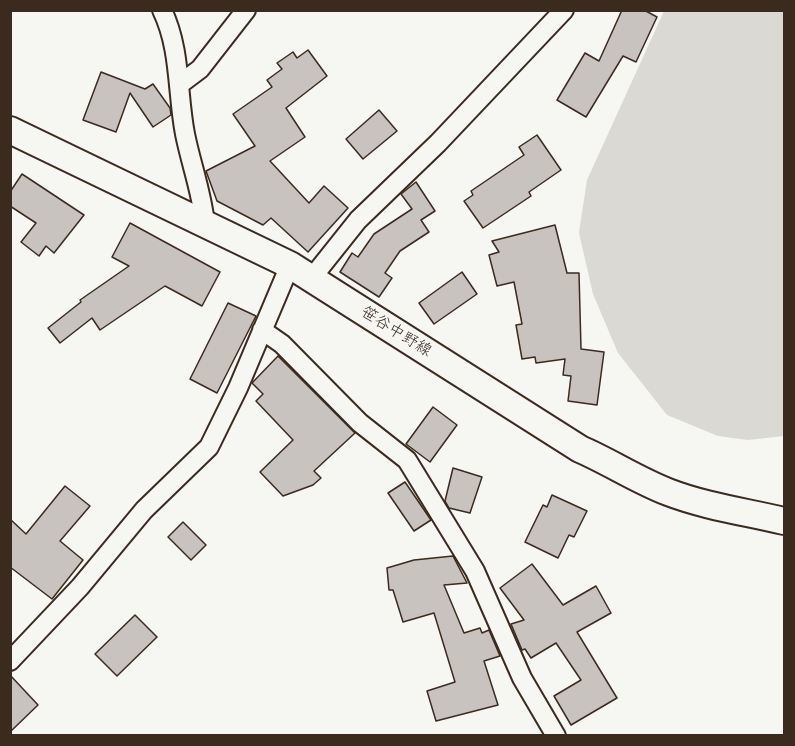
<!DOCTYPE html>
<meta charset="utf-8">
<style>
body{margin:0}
#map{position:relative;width:795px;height:746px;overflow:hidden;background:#f6f6f2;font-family:Pangolin,sans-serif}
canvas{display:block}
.frame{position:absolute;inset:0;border:12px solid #3b2a1e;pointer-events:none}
</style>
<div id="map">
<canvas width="795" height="746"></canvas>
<div class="frame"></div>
</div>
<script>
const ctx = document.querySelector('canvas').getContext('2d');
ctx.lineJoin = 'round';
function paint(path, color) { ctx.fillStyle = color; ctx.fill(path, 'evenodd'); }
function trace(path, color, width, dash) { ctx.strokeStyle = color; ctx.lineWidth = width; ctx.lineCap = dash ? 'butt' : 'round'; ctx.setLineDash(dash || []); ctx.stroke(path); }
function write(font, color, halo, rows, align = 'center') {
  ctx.font = font + ' Pangolin,"Klee One",sans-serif'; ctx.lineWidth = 6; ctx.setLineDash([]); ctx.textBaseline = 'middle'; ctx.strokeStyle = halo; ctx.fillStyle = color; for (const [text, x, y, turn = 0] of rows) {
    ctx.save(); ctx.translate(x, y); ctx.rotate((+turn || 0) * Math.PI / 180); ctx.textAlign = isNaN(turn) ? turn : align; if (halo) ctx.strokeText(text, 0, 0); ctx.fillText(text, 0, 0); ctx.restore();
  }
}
const green = new Path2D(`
 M 664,11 L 784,11 L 784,436 L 748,440 L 718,436 L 667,415 L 618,353 L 593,294 L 579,233 L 587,180 Z`);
const building = new Path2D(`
 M 622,10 L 644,10 L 657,17 L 636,62 L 623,56 L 586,117 L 557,100 L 585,53 L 599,61 Z
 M 308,50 L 327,76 L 286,108 L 305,137 L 270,161 L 309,203 L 324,186 L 348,208 L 308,252 L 271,218 L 263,225 L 217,201 L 206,171 L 255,146 L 233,114 L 272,87 L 267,80 L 282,69 L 277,63 L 293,52 L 297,58 Z
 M 101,72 L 145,89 L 153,84 L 170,108 L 171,115 L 153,127 L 130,93 L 116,132 L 83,120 Z
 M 379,110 L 397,131 L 363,159 L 346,139 Z
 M 537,135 L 561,170 L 529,192 L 531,196 L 483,228 L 464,201 L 473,195 L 471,191 L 524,155 L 519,147 Z
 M 22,174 L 84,215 L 54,253 L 46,246 L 39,256 L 21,242 L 36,223 L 10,206 L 10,192 Z
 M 416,182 L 435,211 L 421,220 L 429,232 L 400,251 L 385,273 L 392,278 L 379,297 L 340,272 L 352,253 L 358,257 L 374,234 L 412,209 L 401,194 Z
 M 130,223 L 220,272 L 202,306 L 165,286 L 100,330 L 92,318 L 60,343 L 48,328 L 81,302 L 80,300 L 129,266 L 112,257 Z
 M 555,225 L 567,273 L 579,273 L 581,349 L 604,352 L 597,405 L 568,401 L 571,376 L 563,375 L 565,359 L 536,363 L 535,357 L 522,359 L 516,325 L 522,324 L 514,282 L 497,286 L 489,255 L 499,252 L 492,241 Z
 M 462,272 L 477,294 L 434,324 L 419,303 Z
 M 228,303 L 256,316 L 217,393 L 190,379 Z
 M 278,356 L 355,433 L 314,471 L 321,478 L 313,485 L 283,496 L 260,472 L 293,440 L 256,401 L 263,394 L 252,383 Z
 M 433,407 L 457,425 L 430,462 L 406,444 Z
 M 453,468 L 482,477 L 470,513 L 449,508 L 445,501 Z
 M 405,482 L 431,520 L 414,531 L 388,493 Z
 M 65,486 L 90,506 L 60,541 L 83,560 L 52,599 L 10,567 L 10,519 L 26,534 Z
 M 552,495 L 587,511 L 574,537 L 569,535 L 558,558 L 525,542 L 543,505 L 547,507 Z
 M 183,522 L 206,545 L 191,560 L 168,537 Z
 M 453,556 L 467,583 L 444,585 L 464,633 L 480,628 L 482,633 L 489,630 L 500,656 L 484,661 L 498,705 L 436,721 L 427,691 L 455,682 L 434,613 L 403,622 L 393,590 L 389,590 L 387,568 L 414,560 Z
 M 532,564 L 563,605 L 596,586 L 611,613 L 577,632 L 617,698 L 571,725 L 554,696 L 581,680 L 556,643 L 531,658 L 525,649 L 522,650 L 511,624 L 524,620 L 500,588 Z
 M 135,615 L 157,637 L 117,676 L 95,654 Z
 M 10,675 L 38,705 L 10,732 Z`);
const street = new Path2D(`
 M 162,10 C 181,49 177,93 185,134 C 191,164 202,193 205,224
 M 180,84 L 200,69 L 246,10
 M 311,279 L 358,220 L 438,143 L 564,10
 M 262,330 L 282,344 L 360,423 L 407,460 L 475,571 L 522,678 L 556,736
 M 10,661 L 80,587 L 144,510 L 209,447 L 238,388 L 290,265`);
const secondary = new Path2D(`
 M 10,130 L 290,265 L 580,449 C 610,462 637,480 668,492 C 704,506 746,512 784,521`);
const streetNames = [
 ["笹谷中野線",396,332,32]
];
paint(green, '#dad9d3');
paint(building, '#c8c3be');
trace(building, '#3b2a1e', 1.5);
trace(street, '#3b2a1e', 22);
trace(secondary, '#3b2a1e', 30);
trace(street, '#f6f6f2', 18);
trace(secondary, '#f6f6f2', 26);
write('16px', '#3b2a1e', '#f6f6f2', streetNames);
</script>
